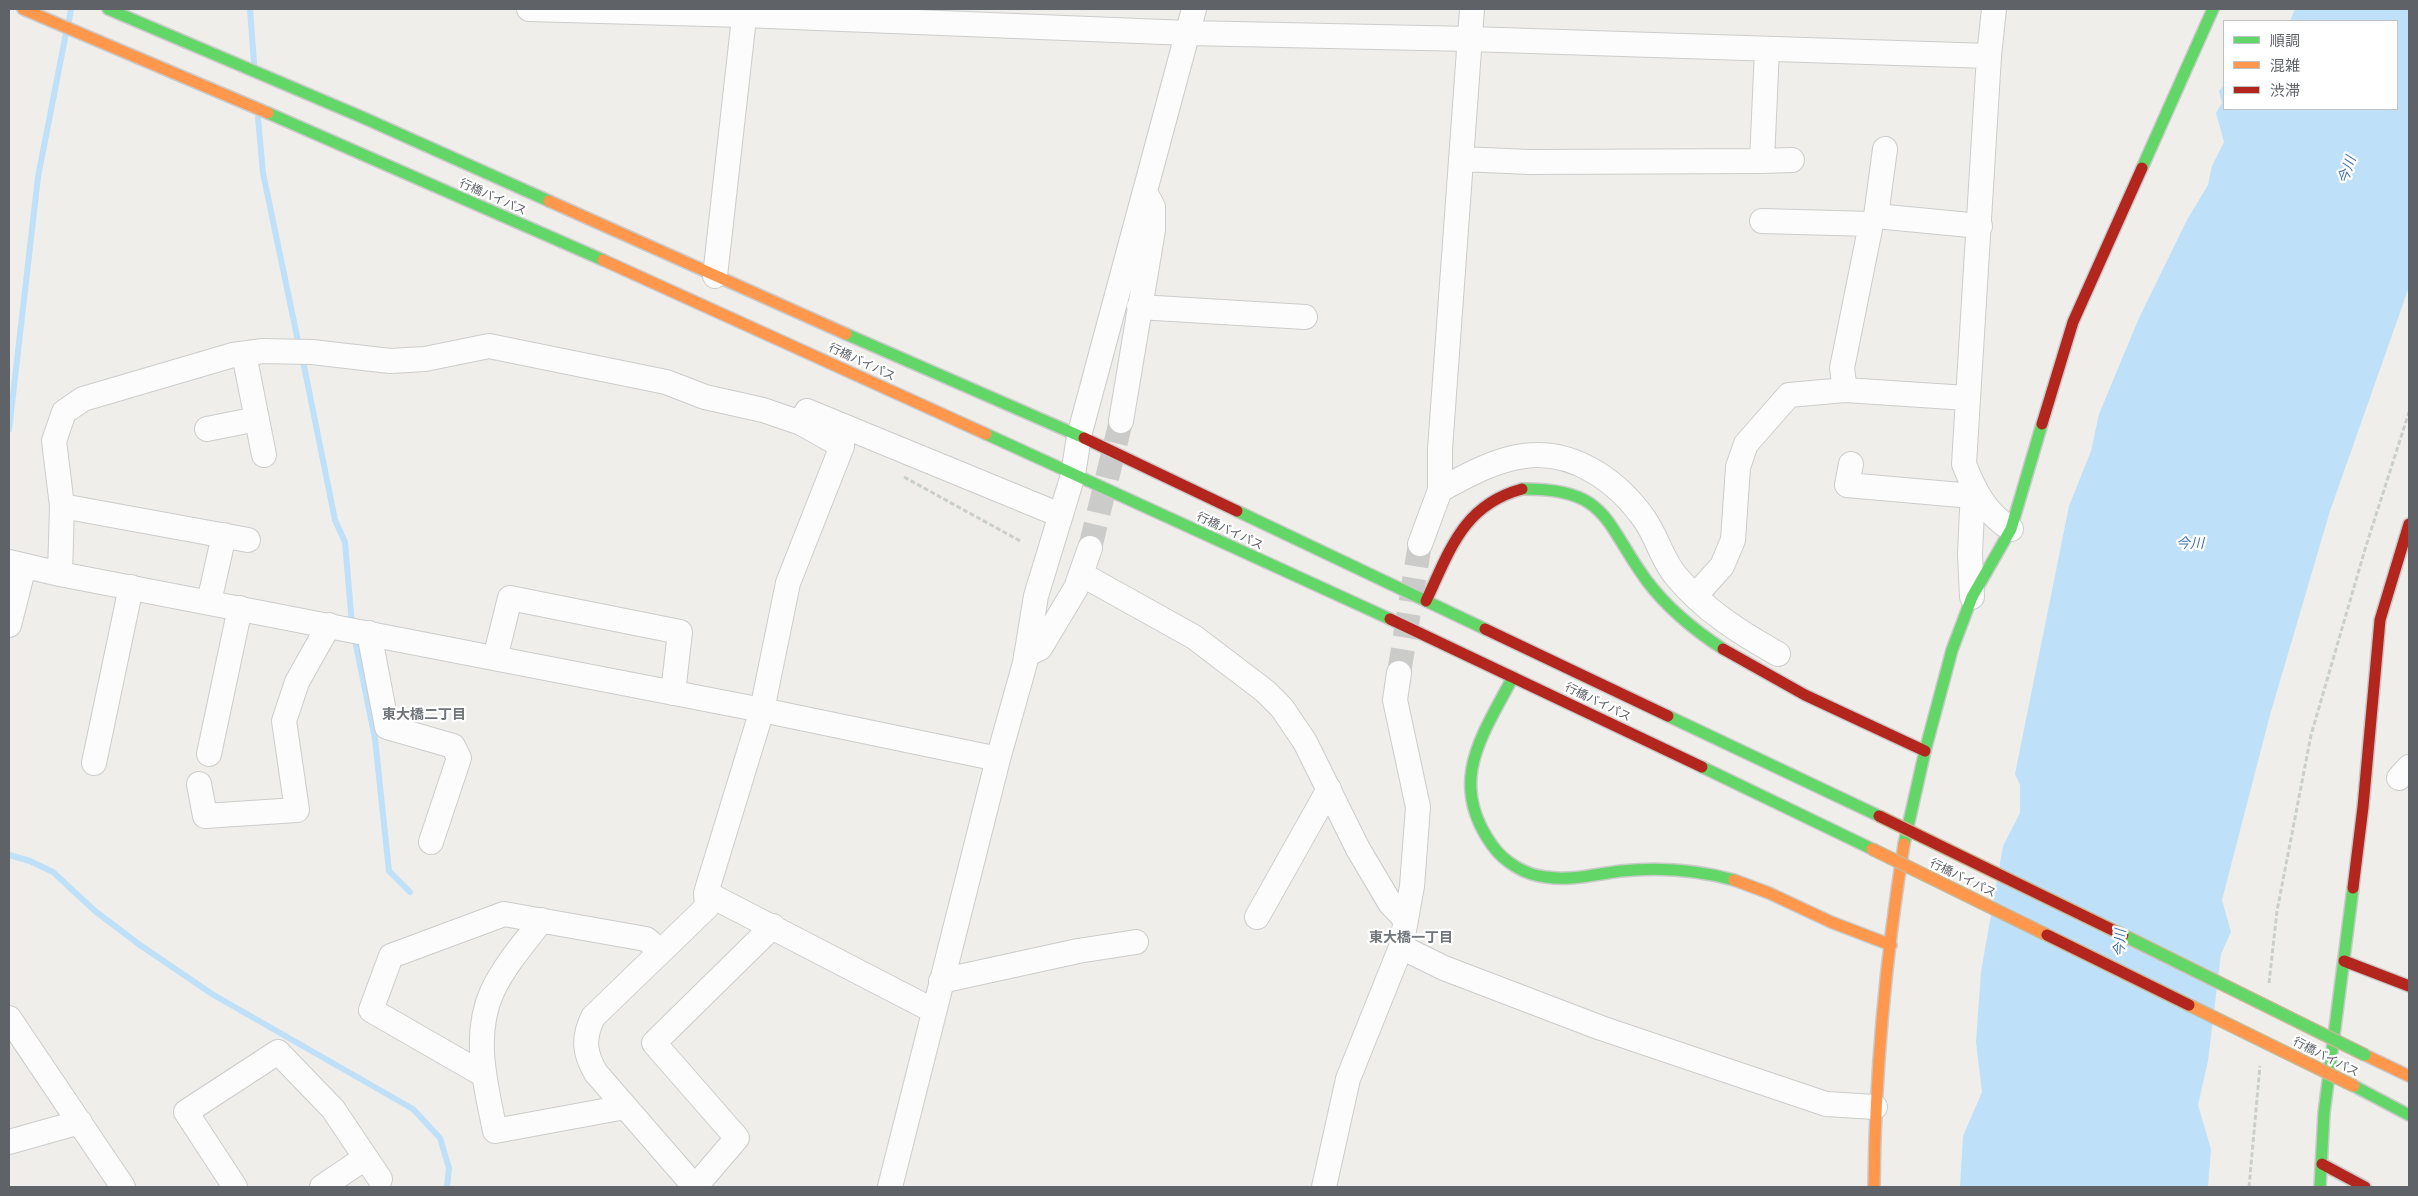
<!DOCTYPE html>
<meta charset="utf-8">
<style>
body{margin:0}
#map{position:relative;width:2418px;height:1196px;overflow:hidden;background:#efeeea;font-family:Lato,"Noto Sans JP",sans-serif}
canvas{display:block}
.frame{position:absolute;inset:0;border:10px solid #5f6368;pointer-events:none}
.legend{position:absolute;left:2223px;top:20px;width:175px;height:90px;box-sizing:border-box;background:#fff;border:1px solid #bfc1c3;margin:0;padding:6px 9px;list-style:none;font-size:15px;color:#5f6368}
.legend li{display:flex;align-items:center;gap:10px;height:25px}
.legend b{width:25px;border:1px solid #bfc1c3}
</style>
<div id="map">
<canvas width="2418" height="1196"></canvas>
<div class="frame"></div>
<ul class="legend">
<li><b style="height:6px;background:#63d668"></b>順調</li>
<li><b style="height:6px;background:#ff974d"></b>混雑</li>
<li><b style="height:6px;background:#b3261e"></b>渋滞</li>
</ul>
</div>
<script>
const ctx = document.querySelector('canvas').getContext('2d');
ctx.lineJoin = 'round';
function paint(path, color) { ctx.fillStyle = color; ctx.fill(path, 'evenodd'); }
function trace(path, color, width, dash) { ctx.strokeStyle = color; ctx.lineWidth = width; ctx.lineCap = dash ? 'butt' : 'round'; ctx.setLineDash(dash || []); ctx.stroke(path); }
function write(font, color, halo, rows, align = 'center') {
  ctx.font = font + ' Lato,"Noto Sans JP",sans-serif'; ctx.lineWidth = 4.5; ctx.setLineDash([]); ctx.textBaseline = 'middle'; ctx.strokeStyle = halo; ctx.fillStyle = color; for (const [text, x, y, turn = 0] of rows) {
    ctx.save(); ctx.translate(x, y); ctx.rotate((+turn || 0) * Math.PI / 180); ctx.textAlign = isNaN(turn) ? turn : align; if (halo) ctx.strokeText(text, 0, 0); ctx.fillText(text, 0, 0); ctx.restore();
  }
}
const water = new Path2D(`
 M 2295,9 L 2409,9 L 2409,287 L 2330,511 L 2270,715 L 2222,900 L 2231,932 L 2221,954 L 2208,1061 L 2198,1105 L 2211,1149 L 2208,1187 L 1960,1187 L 1963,1136 L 1982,1092 L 1976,1042 L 1981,972 L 2003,846 L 2020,813 L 2020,785 L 2015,774 L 2069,506 L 2091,451 L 2099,414 L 2139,318 L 2187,220 L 2208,185 L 2212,166 L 2224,142 L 2216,113 L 2222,103 L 2219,91 L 2224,85 L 2224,109 L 2397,109 L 2397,21 L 2290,21 Z`);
const stream = new Path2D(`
 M 250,9 L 254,63
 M 69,21 L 71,9
 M 258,118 L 263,173 L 299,346
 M 302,356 L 335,520 L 345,542 L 352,625
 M 9,430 L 38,177 L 66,33
 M 354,635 L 375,739 L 389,871 L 410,892
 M 9,855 L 30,861 L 53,872 L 95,911 L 140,945 L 212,994 L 413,1109 L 440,1138 L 449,1168 L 447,1187`);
const streetTunnel = new Path2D(`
 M 1090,548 L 1121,421
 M 1399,673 L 1420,544`);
const path = new Path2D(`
 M 904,477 L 1022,542
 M 2269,983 L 2277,911 L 2311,735 L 2366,546 L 2409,412
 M 2249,1187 L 2260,1066`);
const street = new Path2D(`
 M 529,9 L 744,15 L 1188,33 L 1470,39 L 1989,56
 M 1994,9 L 1989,56 L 1964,464 C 1974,490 1986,514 2011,529
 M 1767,49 L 1762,161 L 1792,160
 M 1885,149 L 1876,216 L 1980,226
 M 1461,159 L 1530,162 L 1762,161
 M 1762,221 L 1871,224 L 1876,216
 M 1871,224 L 1842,368 L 1845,390 L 1967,398
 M 715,276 L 745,9
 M 1139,307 L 1305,317
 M 244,354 L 264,455
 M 803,419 L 807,411 L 1060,515
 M 1121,421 L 1153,230 L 1153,207 L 1145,192
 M 207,429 L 257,419
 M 1851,464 L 1847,485 L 1972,496
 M 1440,490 C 1466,476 1494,460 1524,456 C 1573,449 1618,481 1645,520 C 1657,537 1662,560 1676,576 C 1704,610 1739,632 1778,654
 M 62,506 L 248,540
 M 1420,544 L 1440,490 L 1440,449 L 1472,9
 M 9,562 L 60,574 L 762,710 L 998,759
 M 60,574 L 62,506 L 54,441 L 64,412 L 83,399 L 233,355 L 263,351 L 312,352 L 390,361 L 425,359 L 489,346 L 666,382 L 705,397 L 763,410 L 801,423 L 842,446 L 788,583 L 762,710 L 706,893 L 934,1011
 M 1081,574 L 1194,637 L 1265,691 L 1282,708 L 1305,742 L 1358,849 L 1390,903 L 1406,920
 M 1695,596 L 1722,566 L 1733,540 L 1738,467 L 1746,444 L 1789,395 L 1845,390
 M 1972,597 L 1970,554 L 1973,488
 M 209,602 L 224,535
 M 9,625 L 24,566
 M 369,633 L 387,727 L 453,746 L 459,758 L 431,842
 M 1026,655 L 1040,648 L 1076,588 L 1090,548
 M 495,658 L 510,598 L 680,632 L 673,693
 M 209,754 L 240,608
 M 94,763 L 131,587
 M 2399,778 L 2409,767
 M 199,784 L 205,816 L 297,810 L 284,721 L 297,682 L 329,625
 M 1257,917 L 1329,789
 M 542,920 C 524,943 504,966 492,992 C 472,1037 486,1086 495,1131 L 625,1107
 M 1401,947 L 1444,968 L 1601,1028 L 1826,1104 L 1875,1107
 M 941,981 L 1078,951 L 1136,942
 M 9,1018 L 123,1187
 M 484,1075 L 371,1010 L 391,956 L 504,914 L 646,939 L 661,951
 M 9,1142 L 80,1122
 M 235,1187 L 186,1112 L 278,1052 L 333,1109 L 380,1179
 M 322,1187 L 365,1158
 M 695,1187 L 596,1073 C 584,1053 583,1038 593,1017 L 707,907 L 706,893
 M 695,1187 L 737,1138 L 654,1043 L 773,926
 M 890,1187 L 998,759 L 1025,663 L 1036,596 L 1073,475 L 1079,436 L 1194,9
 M 1324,1187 L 1348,1079 L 1401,947 L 1412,886 L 1418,807 L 1395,700 L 1399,673`);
const fast = new Path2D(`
 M 108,9 L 364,118 L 549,201
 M 268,113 L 603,260
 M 2142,168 L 2213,9
 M 846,334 L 1084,438
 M 986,434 L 1390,619
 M 1522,489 C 1609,488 1604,523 1647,581 C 1668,609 1694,630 1723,649
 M 1237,511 L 1485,629
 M 1513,677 C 1482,736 1447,782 1492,845 C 1504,862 1525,875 1546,877 C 1571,881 1596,874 1621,871 C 1659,867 1698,870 1734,880
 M 1668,716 L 1879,816
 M 1702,767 L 1872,849
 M 1904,844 L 1925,751 L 1952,650 L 1972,597 L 2011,529 L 2042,424
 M 2354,1086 L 2409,1115
 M 2320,1187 L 2324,1113 L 2353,888`);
const slow = new Path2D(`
 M 23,9 L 268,113
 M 549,201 L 846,334
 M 603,260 L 986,434
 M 1734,880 L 1769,893 L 1831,922 L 1891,945
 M 2365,1055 L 2409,1076
 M 1874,1187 C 1875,1073 1886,956 1904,844`);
const jam = new Path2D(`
 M 2042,424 L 2073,322 L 2142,168
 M 1084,438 L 1237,511
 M 1426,601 C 1450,550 1463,505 1522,489
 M 1390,619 L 1702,767
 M 1485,629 L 1668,716
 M 1723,649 L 1805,695 L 1925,751
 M 2353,888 L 2363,807 L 2380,620 L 2409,524
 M 2344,961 L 2409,986
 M 2322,1164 L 2365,1187`);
const fastBridge = new Path2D(`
 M 2123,935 L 2365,1055`);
const slowBridge = new Path2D(`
 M 1872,849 L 2047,935
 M 2189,1005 L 2354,1086`);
const jamBridge = new Path2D(`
 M 1879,816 L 2123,935
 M 2047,935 L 2189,1005`);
const streetNames = [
 ["行橋バイパス",493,197,24],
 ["行橋バイパス",862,362,25],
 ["行橋バイパス",1230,531,25],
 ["行橋バイパス",1598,702,26],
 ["行橋バイパス",1963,878,26],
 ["行橋バイパス",2326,1057,27]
];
const waterNames = [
 ["今川",2347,170,-71],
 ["今川",2190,543],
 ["今川",2120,943,-87]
];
const neighbourhoodNames = [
 ["東大橋二丁目",424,714],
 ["東大橋一丁目",1411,937]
];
paint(water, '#bfe0f9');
trace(stream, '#bfe0f9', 6);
trace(streetTunnel, '#cbcbca', 24, [24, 12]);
trace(street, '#cbcccc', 26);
trace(fast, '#cacacb', 14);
trace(slow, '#cacacb', 14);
trace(jam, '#cacacb', 14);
trace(path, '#cacfcc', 3, [5, 2.5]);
trace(street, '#fdfcfc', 24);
trace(fast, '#63d668', 11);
trace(slow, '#ff974d', 11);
trace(jam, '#b3261e', 11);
trace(fastBridge, '#c8b996', 14, []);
trace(slowBridge, '#c8b996', 14, []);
trace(jamBridge, '#c8b996', 14, []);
trace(fastBridge, '#63d668', 11);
trace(slowBridge, '#ff974d', 11);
trace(jamBridge, '#b3261e', 11);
write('12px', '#5f6368', '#fff', streetNames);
write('italic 14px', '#4174aa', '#fff', waterNames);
write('bold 14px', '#70757a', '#fff', neighbourhoodNames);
</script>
